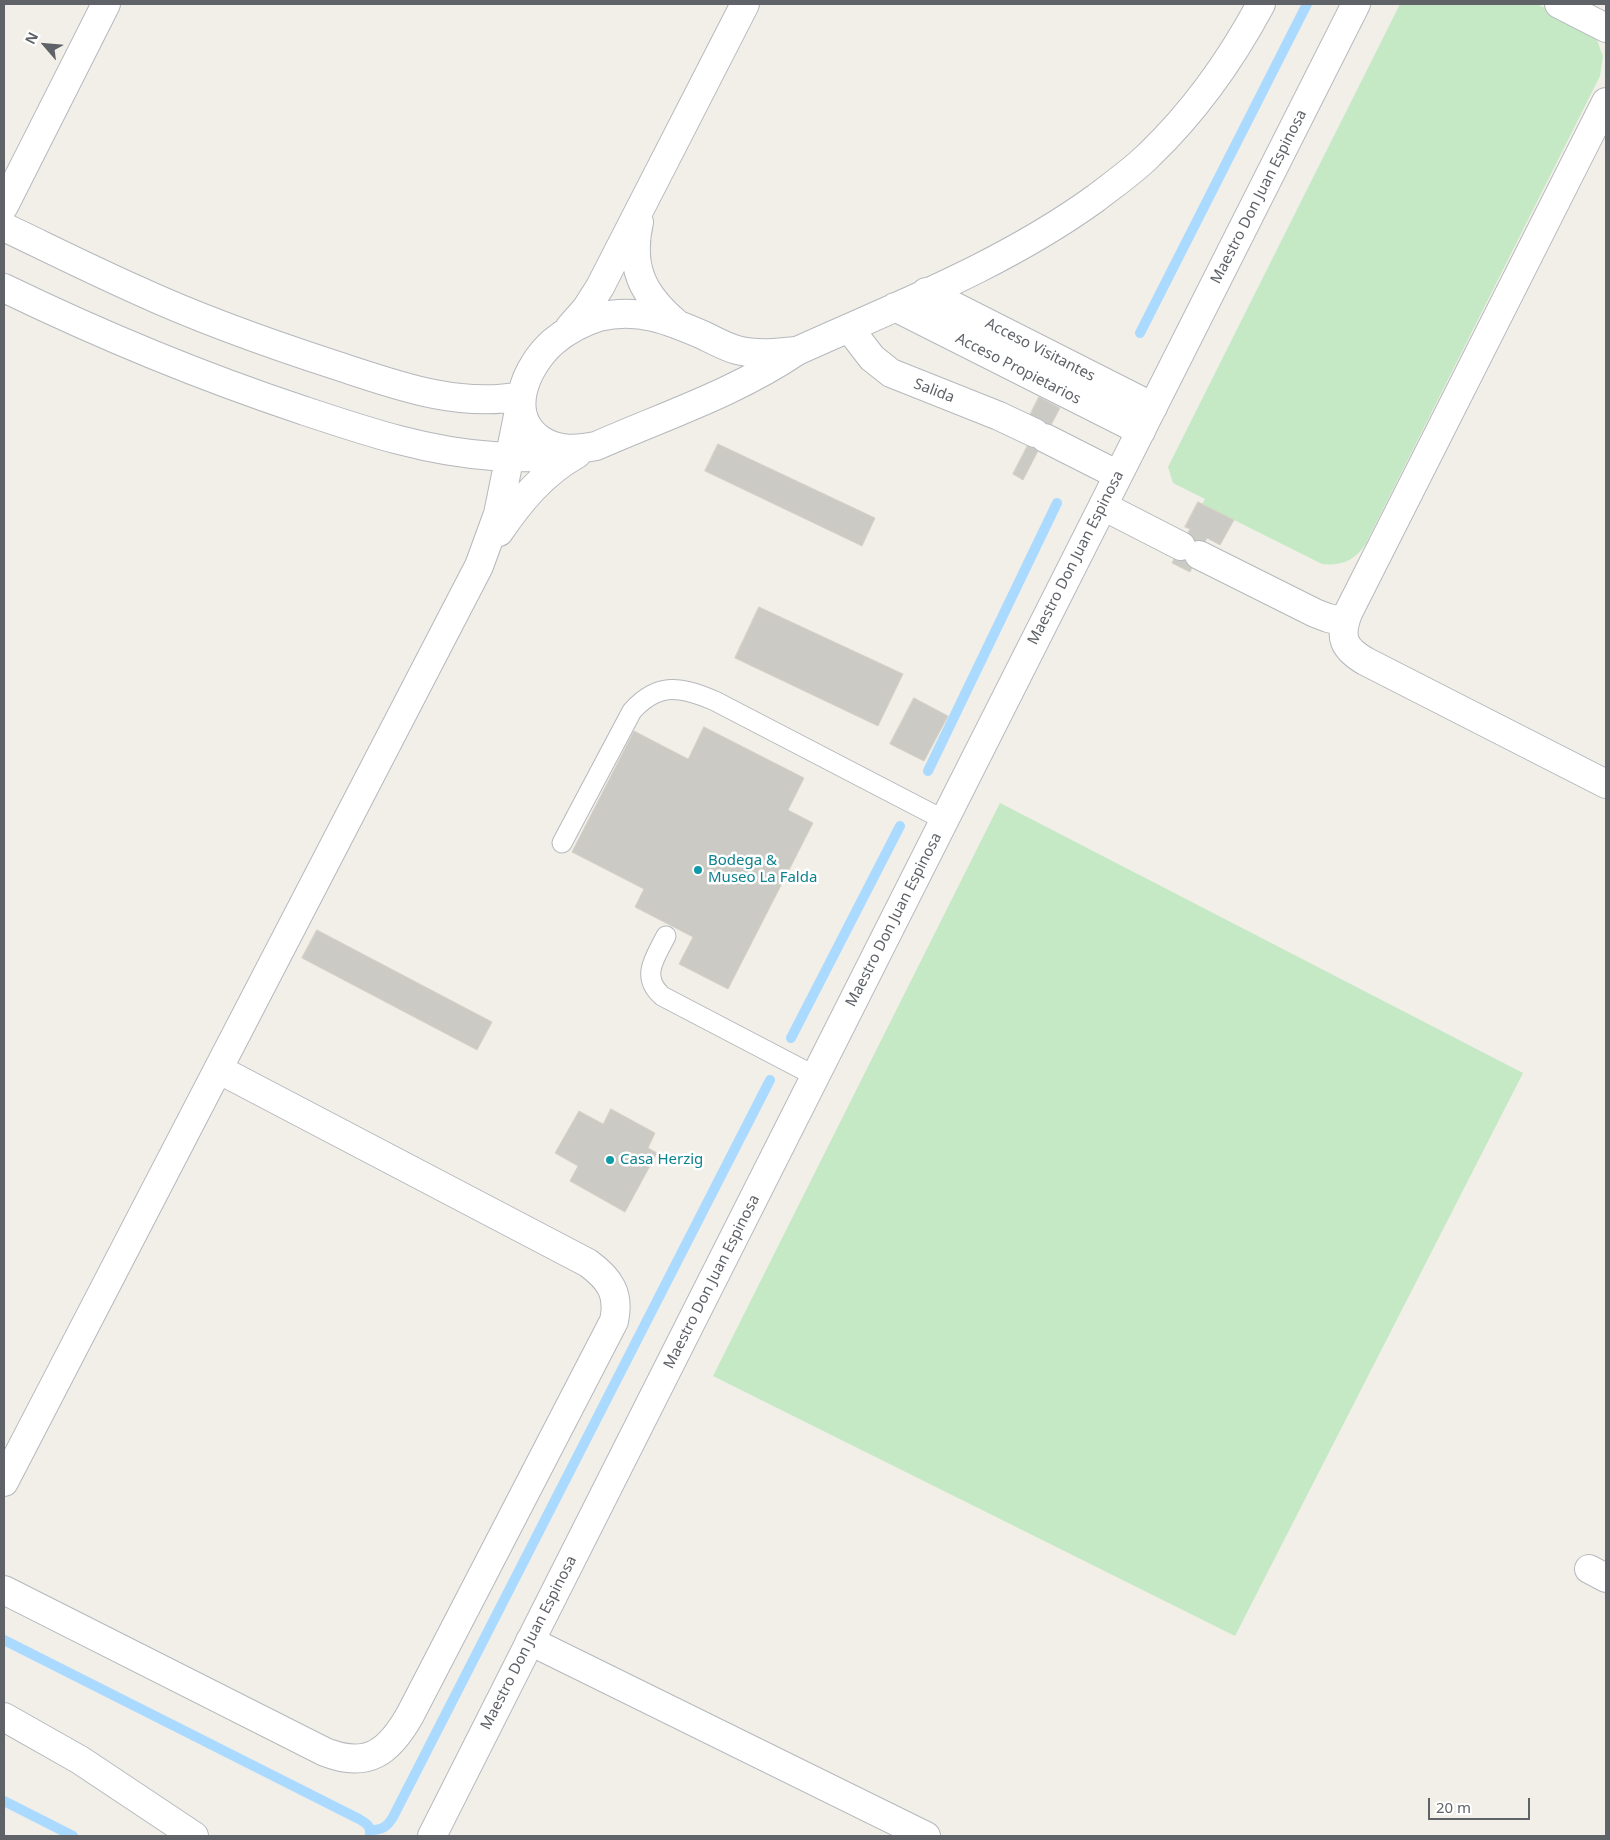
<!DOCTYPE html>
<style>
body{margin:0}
#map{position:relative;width:1610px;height:1840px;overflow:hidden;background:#f1efe8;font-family:"Noto Sans",sans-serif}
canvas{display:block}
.frame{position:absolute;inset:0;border:5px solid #5f6368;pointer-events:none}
.north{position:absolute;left:20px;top:20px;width:50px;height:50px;-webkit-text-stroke:4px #fff;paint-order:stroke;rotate:297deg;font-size:14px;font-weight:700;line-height:20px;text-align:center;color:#5f6368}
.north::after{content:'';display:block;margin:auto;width:18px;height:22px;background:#5f6368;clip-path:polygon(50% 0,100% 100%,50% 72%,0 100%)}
.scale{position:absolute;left:1428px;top:1798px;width:102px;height:22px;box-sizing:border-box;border:2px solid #5f6368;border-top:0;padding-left:6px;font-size:15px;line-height:18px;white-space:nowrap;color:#5f6368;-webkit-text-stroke:4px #fff;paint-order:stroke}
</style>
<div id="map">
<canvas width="1610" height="1840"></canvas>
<div class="frame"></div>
<div class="north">N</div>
<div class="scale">20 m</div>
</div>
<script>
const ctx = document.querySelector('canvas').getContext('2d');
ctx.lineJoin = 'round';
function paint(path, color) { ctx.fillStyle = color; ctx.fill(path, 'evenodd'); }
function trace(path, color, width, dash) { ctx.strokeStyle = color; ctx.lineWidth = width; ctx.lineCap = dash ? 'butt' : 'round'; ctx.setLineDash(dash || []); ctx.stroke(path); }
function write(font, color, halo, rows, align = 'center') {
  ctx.font = font + ' "Noto Sans",sans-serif'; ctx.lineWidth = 5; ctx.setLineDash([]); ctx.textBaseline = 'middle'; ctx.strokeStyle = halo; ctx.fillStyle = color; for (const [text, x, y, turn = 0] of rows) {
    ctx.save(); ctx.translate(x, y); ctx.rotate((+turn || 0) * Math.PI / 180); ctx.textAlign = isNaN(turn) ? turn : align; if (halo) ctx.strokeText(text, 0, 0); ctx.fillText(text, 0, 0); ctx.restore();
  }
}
const green = new Path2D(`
 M 1400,4 L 1537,4 L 1580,25 L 1596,38 L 1603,56 L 1600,76 L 1365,545 C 1354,561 1341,566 1322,564 L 1202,504 L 1205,499 L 1173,483 L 1168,467 Z
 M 1000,803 L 1523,1073 L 1235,1636 L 713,1376 Z`);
const stream = new Path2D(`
 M 1140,333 L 1307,4
 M 928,771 L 1057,503
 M 791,1038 L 900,826
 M 4,1640 L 359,1819 C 366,1823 371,1826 370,1834
 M 4,1801 L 73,1836
 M 371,1830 C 382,1830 387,1827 393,1817 L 770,1080`);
const building = new Path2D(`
 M 1039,397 L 1060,408 L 1050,427 L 1029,417 Z
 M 1029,443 L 1039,449 L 1023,480 L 1013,474 Z
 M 718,444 L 875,518 L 862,546 L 705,471 Z
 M 1198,502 L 1234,520 L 1220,545 L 1207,538 L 1190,572 L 1172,563 L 1190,529 L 1185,527 Z
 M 759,607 L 903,674 L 878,726 L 735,658 Z
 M 914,698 L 948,716 L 924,761 L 890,744 Z
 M 704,727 L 804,778 L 788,810 L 813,823 L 728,989 L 679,964 L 693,937 L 635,907 L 644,889 L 572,852 L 634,731 L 688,759 Z
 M 317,930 L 492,1022 L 477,1050 L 302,958 Z
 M 611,1109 L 655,1133 L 648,1148 L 657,1153 L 625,1212 L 570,1181 L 578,1166 L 555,1153 L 579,1111 L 603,1124 Z`);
const lane = new Path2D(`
 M 562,843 L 632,711 C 658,682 681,686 715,701 L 944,820
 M 666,936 C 655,958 640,976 662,996 L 815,1076`);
const street = new Path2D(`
 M 1559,4 L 1606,28
 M 1606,102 L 1348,613 C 1339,637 1343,648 1365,661 L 1606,784
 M 4,206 L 106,4
 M 639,222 C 629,267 642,294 676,323
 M 4,227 C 48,248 92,270 137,290 C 202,320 270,344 338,366 C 399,386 458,408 522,396 L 498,514 L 479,566 L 4,1482
 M 4,288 C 101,335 200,376 302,410 C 365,431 427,452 493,456 C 506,457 519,458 531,457 C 544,456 556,452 568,449
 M 926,292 L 1153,407
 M 895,307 L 1141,431
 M 570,327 L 586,309 L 600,287 L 745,4
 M 849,328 L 872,358 L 891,373 L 999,416 L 1035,433
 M 797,351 C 777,353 756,355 737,350 C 726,347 715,341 705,336 C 671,321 638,307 599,317 C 583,322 566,331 553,342 C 526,366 504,415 541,440 C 558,451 577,450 596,446 C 664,416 735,393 797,351 C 899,305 1005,264 1096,198 C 1114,184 1133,171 1149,155 C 1195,111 1231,60 1261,4
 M 1045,438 L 1118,475
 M 1103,506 L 1181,546
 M 499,532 C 520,501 543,473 577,454
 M 1199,555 L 1315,613 L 1328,618 L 1345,622
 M 1589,1569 L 1606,1578
 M 4,1590 L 325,1752 C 368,1769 389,1752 410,1715 L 614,1321 C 620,1294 610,1279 588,1263 L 218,1069
 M 530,1641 L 926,1836`);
const secondary = new Path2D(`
 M 4,1717 L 80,1760 L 194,1836
 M 432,1836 L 1356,4`);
const markers = [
 [698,870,5,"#0f9aa8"],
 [610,1160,5,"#0f9aa8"]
];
const streetNames = [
 ["Maestro Don Juan Espinosa",1259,197,-63],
 ["Acceso Visitantes",1040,350,27],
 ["Acceso Propietarios",1018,369,27],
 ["Salida",934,391,21],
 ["Maestro Don Juan Espinosa",1076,558,-63],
 ["Maestro Don Juan Espinosa",894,920,-63],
 ["Maestro Don Juan Espinosa",712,1282,-63],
 ["Maestro Don Juan Espinosa",529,1643,-63]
];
const cultureNames = [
 ["Bodega &",708,861],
 ["Museo La Falda",708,878],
 ["Casa Herzig",620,1160]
];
paint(green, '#c5e8c5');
trace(stream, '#aadaff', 10);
paint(building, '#cccac5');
trace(building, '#d6d1c6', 1);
trace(lane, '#b5b8bc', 21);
trace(street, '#b5b8bc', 30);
trace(secondary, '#b6babf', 30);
trace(lane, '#fff', 19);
trace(street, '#fff', 28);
trace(secondary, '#fff', 28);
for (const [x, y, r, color] of markers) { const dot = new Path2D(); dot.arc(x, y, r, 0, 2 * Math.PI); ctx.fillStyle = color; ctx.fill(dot); trace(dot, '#fff', 2); }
write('15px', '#5f6368', '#fff', streetNames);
write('15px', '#0d838f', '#fff', cultureNames, 'left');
</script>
